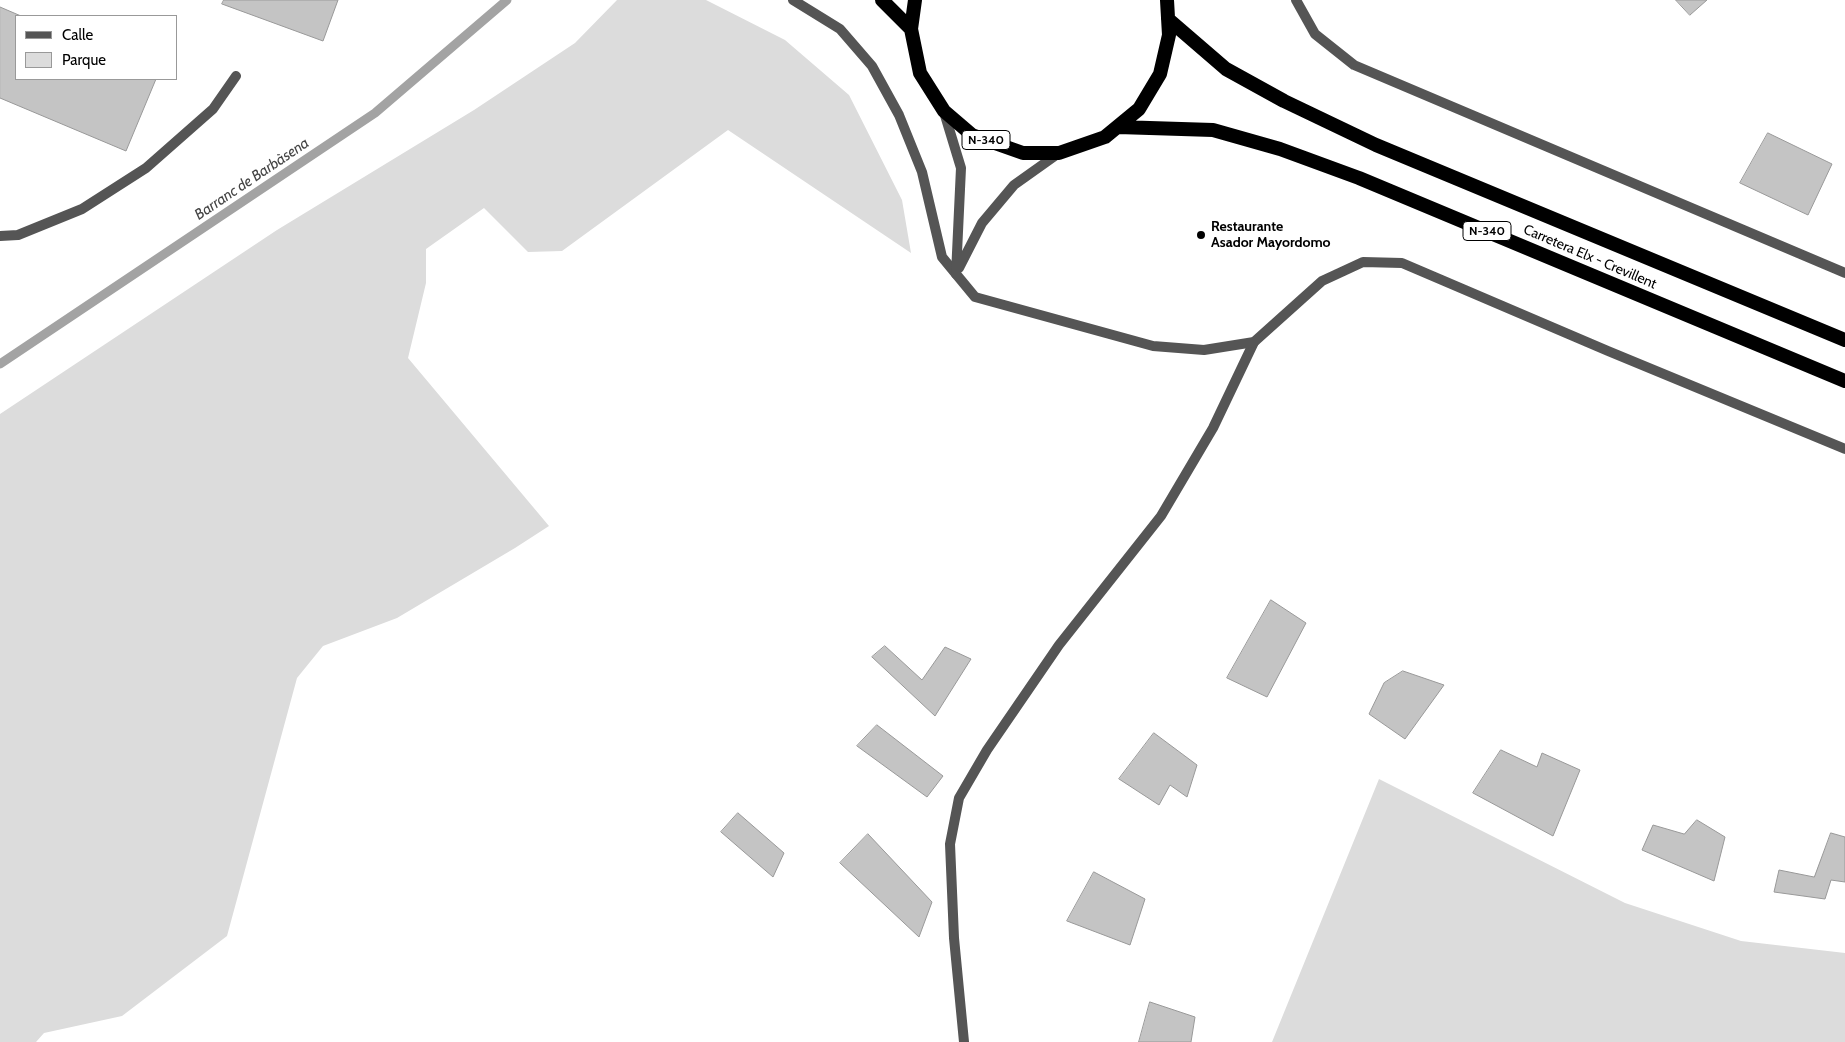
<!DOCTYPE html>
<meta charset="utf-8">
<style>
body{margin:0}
#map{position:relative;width:1845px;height:1042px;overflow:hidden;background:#fff;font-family:Cabin,sans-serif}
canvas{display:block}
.legend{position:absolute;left:15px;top:15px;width:162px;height:65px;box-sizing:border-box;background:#fff;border:1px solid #999;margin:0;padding:6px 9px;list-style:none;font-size:15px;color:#000}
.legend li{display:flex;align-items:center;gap:10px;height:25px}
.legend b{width:25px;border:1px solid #999}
</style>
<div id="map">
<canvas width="1845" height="1042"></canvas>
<ul class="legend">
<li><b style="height:6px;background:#555"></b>Calle</li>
<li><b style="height:14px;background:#dcdcdc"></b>Parque</li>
</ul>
</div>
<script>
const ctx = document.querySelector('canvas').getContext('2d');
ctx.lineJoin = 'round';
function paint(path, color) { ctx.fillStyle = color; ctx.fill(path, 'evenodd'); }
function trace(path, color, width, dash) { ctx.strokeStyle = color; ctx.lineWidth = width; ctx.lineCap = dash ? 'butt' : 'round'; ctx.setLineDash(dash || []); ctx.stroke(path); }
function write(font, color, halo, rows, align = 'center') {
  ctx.font = font + ' Cabin,sans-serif'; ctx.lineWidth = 4.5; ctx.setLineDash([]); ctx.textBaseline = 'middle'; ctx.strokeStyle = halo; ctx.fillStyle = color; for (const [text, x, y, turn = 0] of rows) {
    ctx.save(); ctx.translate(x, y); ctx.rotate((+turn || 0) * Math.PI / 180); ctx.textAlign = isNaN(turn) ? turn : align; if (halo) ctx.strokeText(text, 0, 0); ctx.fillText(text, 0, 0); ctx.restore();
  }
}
const green = new Path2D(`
 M 617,0 L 706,0 L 785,40 L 849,95 L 902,200 L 911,253 L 728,130 L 562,251 L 528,252 L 484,208 L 426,249 L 426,283 L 408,358 L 549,526 L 515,548 L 397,618 L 323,646 L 297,678 L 227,936 L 122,1016 L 44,1033 L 36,1042 L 0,1042 L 0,414 L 277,230 L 474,110 L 575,43 Z
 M 1379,779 L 1625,903 L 1741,941 L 1845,953 L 1845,1042 L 1272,1042 Z`);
const stream = new Path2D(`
 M 0,364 L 375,113 L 507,0`);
const building = new Path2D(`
 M 224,0 L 338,0 L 323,41 L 222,4 Z
 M 1676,0 L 1707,0 L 1690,15 Z
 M 0,7 L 21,16 L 16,16 L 16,79 L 156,79 L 126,151 L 0,98 Z
 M 1768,133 L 1832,164 L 1808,215 L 1740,183 Z
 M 1271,600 L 1306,623 L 1267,697 L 1227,678 Z
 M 885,646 L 922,680 L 945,647 L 971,659 L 935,716 L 872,657 Z
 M 1403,671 L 1444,685 L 1405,739 L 1369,714 L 1384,683 Z
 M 877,725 L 943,776 L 927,797 L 857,746 Z
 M 1154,733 L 1197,765 L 1187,797 L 1170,785 L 1159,805 L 1119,779 Z
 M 1501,750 L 1537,767 L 1542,753 L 1580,770 L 1553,836 L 1473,793 Z
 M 738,813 L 784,853 L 773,877 L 721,832 Z
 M 1697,820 L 1725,837 L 1714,881 L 1642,850 L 1653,825 L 1684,834 Z
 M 1831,833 L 1845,837 L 1845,882 L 1831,880 L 1825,899 L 1774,892 L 1779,870 L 1814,877 Z
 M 868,834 L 932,902 L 919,937 L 840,863 Z
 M 1094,872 L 1145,899 L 1130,945 L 1067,921 Z
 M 1150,1002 L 1195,1017 L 1191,1042 L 1139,1042 Z`);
const service = new Path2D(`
 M 0,236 L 18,235 L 82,209 L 146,168 L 213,109 L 236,76`);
const minor = new Path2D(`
 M 793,0 L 840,29 L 872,66 L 899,115 L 922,172 L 942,257 L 956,274
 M 964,1042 L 954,938 L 950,844 L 959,798 L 987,750 L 1059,645 L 1161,516 L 1213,428 L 1254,342`);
const tertiary = new Path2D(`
 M 1296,0 L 1315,34 L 1354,65 L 1845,273
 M 944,112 L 961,168 L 956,274 L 975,297 L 1153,346 L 1204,350 L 1254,342 L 1322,281 L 1363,262 L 1402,263 L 1608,351 L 1845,449
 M 959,268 L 982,223 L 1014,185 L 1059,153`);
const trunk = new Path2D(`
 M 882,0 L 911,29
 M 915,0 L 911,29 L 920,73 L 944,111 L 972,135 L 1023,153 L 1059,153 L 1105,137 L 1139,109 L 1160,74 L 1169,35 L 1167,0
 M 1168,19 L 1226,69 L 1284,101 L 1376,145 L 1845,340
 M 1118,127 L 1213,130 L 1280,149 L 1359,178 L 1845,381`);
const markers = [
 [1201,235,5,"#000"]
];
const shields = [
 [986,140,48],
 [1487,231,48]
];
const shieldNames = [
 ["N-340",986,140],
 ["N-340",1487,231]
];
const poiNames = [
 ["Restaurante",1211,227],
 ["Asador Mayordomo",1211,243]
];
const streetNames = [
 ["Carretera Elx - Crevillent",1590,257,23]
];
const waterNames = [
 ["Barranc de Barbàsena",252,179,-34]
];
paint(green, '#dcdcdc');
trace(stream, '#a3a3a3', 9);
paint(building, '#c4c4c4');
trace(building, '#999', 1);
trace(service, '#555', 10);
trace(minor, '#555', 10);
trace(tertiary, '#555', 10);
trace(trunk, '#000', 14);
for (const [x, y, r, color] of markers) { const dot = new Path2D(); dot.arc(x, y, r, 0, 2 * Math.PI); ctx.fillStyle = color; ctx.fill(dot); trace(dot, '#fff', 2); }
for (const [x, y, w] of shields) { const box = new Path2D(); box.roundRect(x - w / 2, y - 9.5, w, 19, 4); ctx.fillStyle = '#fff'; ctx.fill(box); trace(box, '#000', 1); }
write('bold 12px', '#000', null, shieldNames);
write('bold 14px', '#000', '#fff', poiNames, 'left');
write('14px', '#000', '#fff', streetNames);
write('italic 15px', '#444', '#fff', waterNames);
</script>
